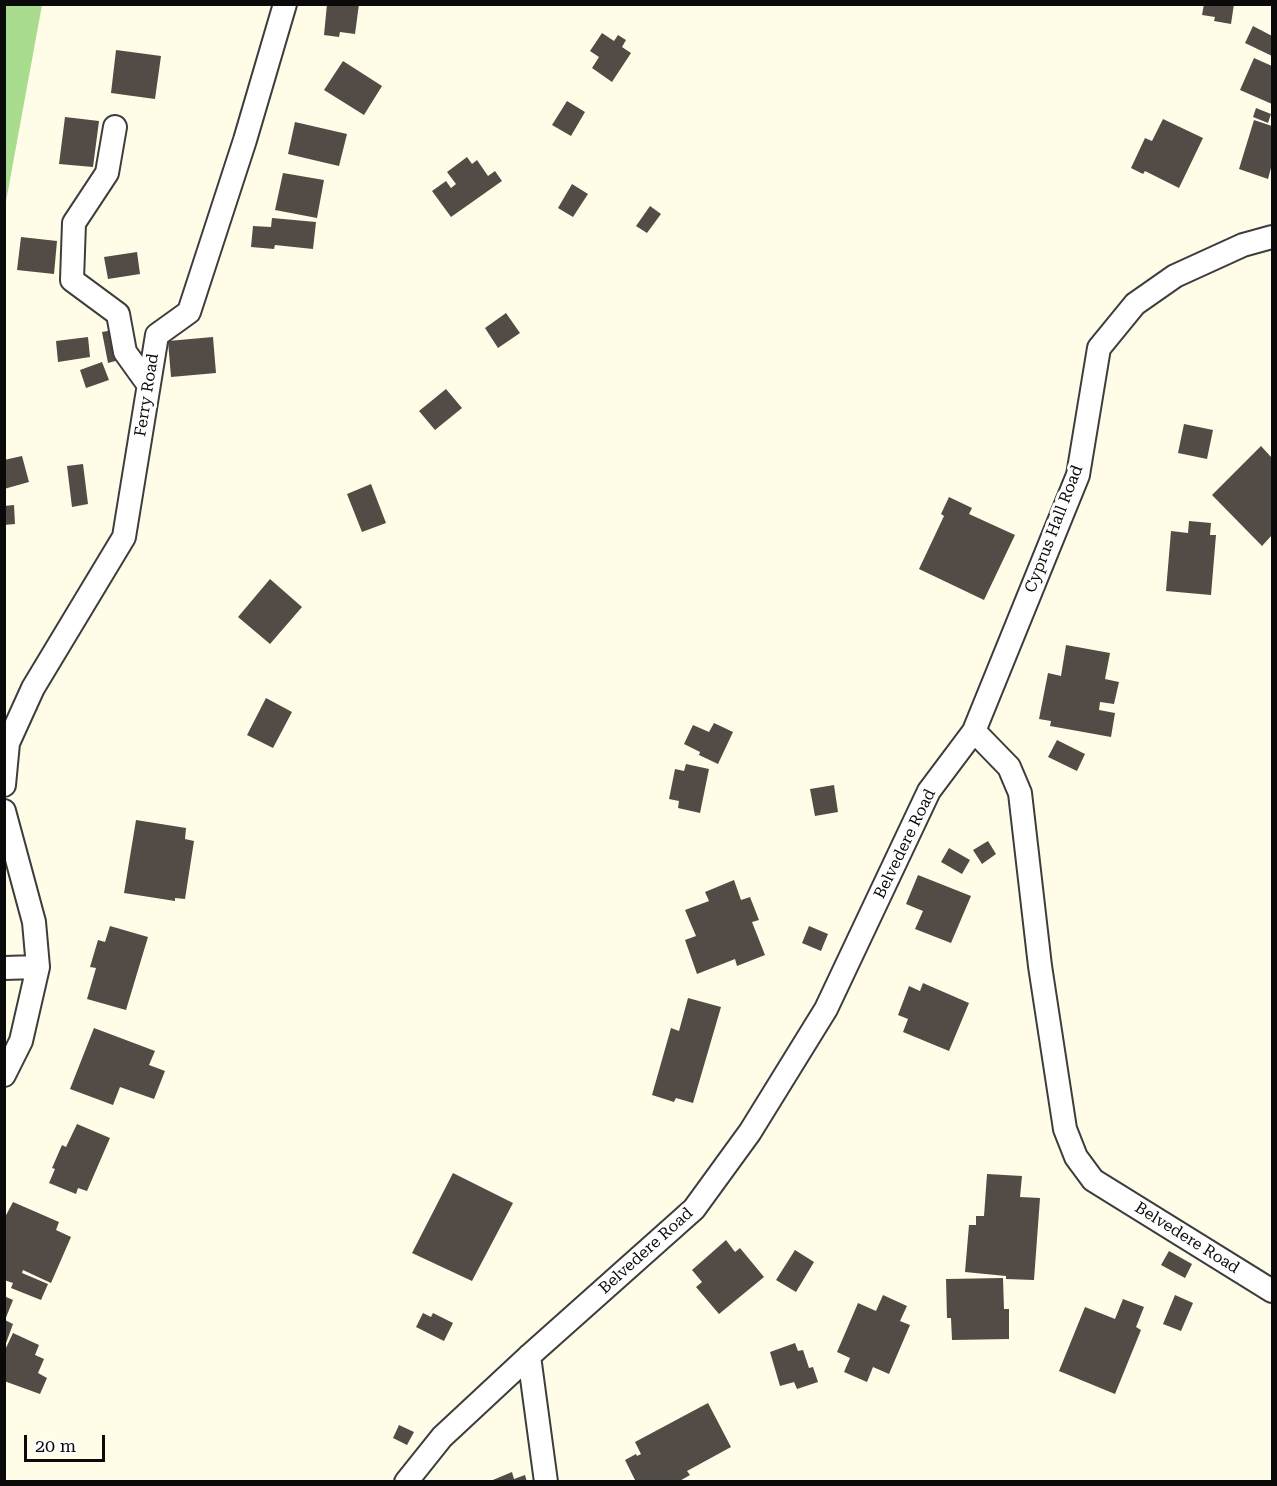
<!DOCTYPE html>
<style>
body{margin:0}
#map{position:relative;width:1277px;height:1486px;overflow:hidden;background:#fffde7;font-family:"Roboto Serif",serif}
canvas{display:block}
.frame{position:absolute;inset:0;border:6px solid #0a0a0a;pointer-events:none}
.scale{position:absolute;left:24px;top:1435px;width:81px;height:27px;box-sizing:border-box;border:3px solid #0a0a0a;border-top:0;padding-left:8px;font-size:18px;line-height:21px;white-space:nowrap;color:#0a0a0a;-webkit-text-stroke:4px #fff;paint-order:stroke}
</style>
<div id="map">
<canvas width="1277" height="1486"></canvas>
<div class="frame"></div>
<div class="scale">20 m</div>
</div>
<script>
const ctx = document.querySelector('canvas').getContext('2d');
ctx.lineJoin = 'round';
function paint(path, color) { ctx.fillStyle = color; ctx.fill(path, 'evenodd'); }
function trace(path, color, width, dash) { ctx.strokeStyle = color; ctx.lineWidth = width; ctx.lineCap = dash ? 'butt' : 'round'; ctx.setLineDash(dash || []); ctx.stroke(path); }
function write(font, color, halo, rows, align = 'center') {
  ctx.font = font + ' "Roboto Serif",serif'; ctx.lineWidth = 6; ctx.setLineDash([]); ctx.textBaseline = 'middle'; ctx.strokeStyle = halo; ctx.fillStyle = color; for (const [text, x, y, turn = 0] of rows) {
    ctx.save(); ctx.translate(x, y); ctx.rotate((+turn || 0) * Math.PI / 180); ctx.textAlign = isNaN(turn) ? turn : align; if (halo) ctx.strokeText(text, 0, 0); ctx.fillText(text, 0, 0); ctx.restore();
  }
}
const forest = new Path2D(`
 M 5,4 L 42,5 L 5,207 L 4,5 Z`);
const building = new Path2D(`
 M 327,4 L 359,4 L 355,34 L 340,32 L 339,37 L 324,35 Z
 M 1204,4 L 1234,4 L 1231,24 L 1214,21 L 1215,17 L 1202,15 Z
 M 1253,26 L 1272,36 L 1272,56 L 1245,43 Z
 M 602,33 L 614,41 L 618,35 L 626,40 L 622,47 L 631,53 L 612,82 L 592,68 L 599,57 L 590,51 Z
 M 116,50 L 161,56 L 155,99 L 111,93 Z
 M 1254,58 L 1272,66 L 1272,104 L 1240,90 Z
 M 343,61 L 382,86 L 364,115 L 324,90 Z
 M 567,101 L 585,112 L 571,136 L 552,125 Z
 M 1256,108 L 1271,114 L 1268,123 L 1253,117 Z
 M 65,117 L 99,121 L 93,167 L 59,164 Z
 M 1163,119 L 1203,138 L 1179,188 L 1145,171 L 1143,174 L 1131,168 L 1145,138 L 1152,141 Z
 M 1254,120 L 1272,126 L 1272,164 L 1268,179 L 1239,169 Z
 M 295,122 L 347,134 L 339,166 L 288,154 Z
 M 467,157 L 472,164 L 477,160 L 488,176 L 495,171 L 502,181 L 451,217 L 432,191 L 446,181 L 451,188 L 456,184 L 447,172 Z
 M 283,173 L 324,180 L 317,218 L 275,210 Z
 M 572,184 L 588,194 L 573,217 L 558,208 Z
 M 650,206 L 661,214 L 647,233 L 636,226 Z
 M 272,218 L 316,222 L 313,249 L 275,245 L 274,249 L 251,247 L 253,226 L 271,227 Z
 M 21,237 L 57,241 L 54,274 L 17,270 Z
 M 137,252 L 140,274 L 108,279 L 104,257 Z
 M 506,313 L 520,333 L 498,348 L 485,328 Z
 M 113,330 L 119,360 L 108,363 L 102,332 Z
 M 88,337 L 90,357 L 58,362 L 56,341 Z
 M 213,337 L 216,373 L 171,377 L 168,341 Z
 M 102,362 L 109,380 L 86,388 L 80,370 Z
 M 446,389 L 462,408 L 435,430 L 419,411 Z
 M 1184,424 L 1213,430 L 1207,459 L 1178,453 Z
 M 1261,446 L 1272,458 L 1272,535 L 1262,546 L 1212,495 Z
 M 22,456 L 29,482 L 4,489 L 4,460 Z
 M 83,464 L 88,504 L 72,507 L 67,466 Z
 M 371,484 L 386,523 L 362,532 L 347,494 Z
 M 949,497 L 972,508 L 969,514 L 1015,535 L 984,600 L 919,569 L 944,516 L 941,514 Z
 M 14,505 L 15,524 L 4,525 L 4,506 Z
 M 1189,521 L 1211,523 L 1210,535 L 1216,535 L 1211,595 L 1166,591 L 1171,531 L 1188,533 Z
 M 270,579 L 302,607 L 270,644 L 238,617 Z
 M 1066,645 L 1110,653 L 1105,679 L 1119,682 L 1114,704 L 1100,702 L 1099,710 L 1115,713 L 1111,737 L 1050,726 L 1051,721 L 1039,719 L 1048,673 L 1061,676 Z
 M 266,698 L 292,712 L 273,748 L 247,735 Z
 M 714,723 L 733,732 L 718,764 L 699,755 L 700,752 L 684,744 L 693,725 L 709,732 Z
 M 1057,740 L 1085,754 L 1077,771 L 1048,757 Z
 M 686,764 L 709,769 L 700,813 L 678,808 L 679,801 L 669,799 L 675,769 L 684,771 Z
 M 834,785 L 838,812 L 815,816 L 810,789 Z
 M 136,820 L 186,828 L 185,839 L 194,841 L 185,899 L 175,898 L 175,901 L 124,893 Z
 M 988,841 L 996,854 L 982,864 L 973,850 Z
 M 949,848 L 970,860 L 962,874 L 941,862 Z
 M 918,875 L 971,896 L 951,943 L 915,929 L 923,911 L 906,904 Z
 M 734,880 L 741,900 L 750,897 L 759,920 L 752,922 L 765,955 L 737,966 L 735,959 L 697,974 L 685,940 L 696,936 L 685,910 L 709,901 L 705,892 Z
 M 110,926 L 148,937 L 126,1010 L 87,999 L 96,968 L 90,967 L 98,940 L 105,942 Z
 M 809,926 L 828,934 L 821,951 L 802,943 Z
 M 923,983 L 969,1003 L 949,1051 L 903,1032 L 908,1019 L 898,1015 L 909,986 L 920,991 Z
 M 688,998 L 721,1007 L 693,1103 L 676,1098 L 674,1102 L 652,1095 L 671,1028 L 679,1031 Z
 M 94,1028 L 155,1051 L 149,1065 L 165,1071 L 154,1099 L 120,1087 L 113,1105 L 70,1089 Z
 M 77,1124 L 110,1138 L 87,1191 L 78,1188 L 76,1194 L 49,1183 L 55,1169 L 52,1168 L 62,1145 L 66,1147 Z
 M 453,1173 L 513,1203 L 472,1281 L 412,1253 Z
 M 987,1174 L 1022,1176 L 1020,1197 L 1040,1198 L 1034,1280 L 1006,1279 L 1006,1276 L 965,1272 L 969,1225 L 976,1225 L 976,1216 L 984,1216 Z
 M 13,1202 L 59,1222 L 56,1230 L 71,1237 L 51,1283 L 23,1270 L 22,1273 L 48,1284 L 41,1300 L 11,1288 L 13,1283 L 4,1280 L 4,1219 Z
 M 726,1240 L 735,1252 L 740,1248 L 764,1277 L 719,1314 L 696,1287 L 702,1282 L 692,1270 Z
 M 795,1250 L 814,1262 L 796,1292 L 776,1280 Z
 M 1169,1251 L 1192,1264 L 1185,1278 L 1161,1265 Z
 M 1003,1278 L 1004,1309 L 1009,1309 L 1009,1339 L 952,1340 L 951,1318 L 947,1318 L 946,1279 Z
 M 883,1295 L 907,1306 L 900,1321 L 910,1325 L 889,1374 L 873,1367 L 867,1382 L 844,1372 L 850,1358 L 837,1352 L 858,1303 L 876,1311 Z
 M 1175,1295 L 1193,1303 L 1181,1331 L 1163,1324 Z
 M 4,1296 L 13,1300 L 5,1320 L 13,1324 L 5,1346 Z
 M 1123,1299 L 1144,1307 L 1136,1327 L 1141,1330 L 1115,1394 L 1059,1371 L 1085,1307 L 1115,1319 Z
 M 423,1313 L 431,1317 L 433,1313 L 453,1323 L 444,1341 L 416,1327 Z
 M 13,1333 L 39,1345 L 35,1355 L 44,1359 L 38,1373 L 47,1378 L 40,1394 L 4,1381 L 4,1352 Z
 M 795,1343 L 798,1351 L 803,1350 L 809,1368 L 813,1367 L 818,1382 L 797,1389 L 794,1382 L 780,1386 L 770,1352 Z
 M 708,1403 L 731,1447 L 687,1471 L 690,1475 L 678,1482 L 636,1482 L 625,1460 L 636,1454 L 637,1456 L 641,1454 L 635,1442 Z
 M 399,1425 L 414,1432 L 407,1445 L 393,1438 Z
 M 512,1472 L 514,1479 L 525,1475 L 527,1482 L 488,1482 Z`);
const minor = new Path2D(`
 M 115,127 L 107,173 L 74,223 L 72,280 L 118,314 L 125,352 L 148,384
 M 974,731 L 1078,475 L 1099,348 L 1135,304 L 1175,276 L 1243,245 L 1272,237
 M 4,785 L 8,743 L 33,688 L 124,537 L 157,335 L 189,312 L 245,140 L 285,4
 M 4,811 L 34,922 L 38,967 L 21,1041 L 4,1075
 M 4,968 L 38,967
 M 529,1356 L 546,1482
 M 406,1482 L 442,1437 L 529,1356 L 694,1209 L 750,1132 L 826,1009 L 929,791 L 974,731 L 1009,767 L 1020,793 L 1040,966 L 1065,1129 L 1076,1157 L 1093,1180 L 1272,1291`);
const streetNames = [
 ["Ferry Road",147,395,-81],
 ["Cyprus Hall Road",1054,529,-69],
 ["Belvedere Road",905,844,-64],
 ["Belvedere Road",1187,1238,32],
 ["Belvedere Road",646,1251,-42]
];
paint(forest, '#a9dc8e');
paint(building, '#534c46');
trace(minor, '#3d3d3d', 26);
trace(minor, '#fff', 22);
write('16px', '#0a0a0a', '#fff', streetNames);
</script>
